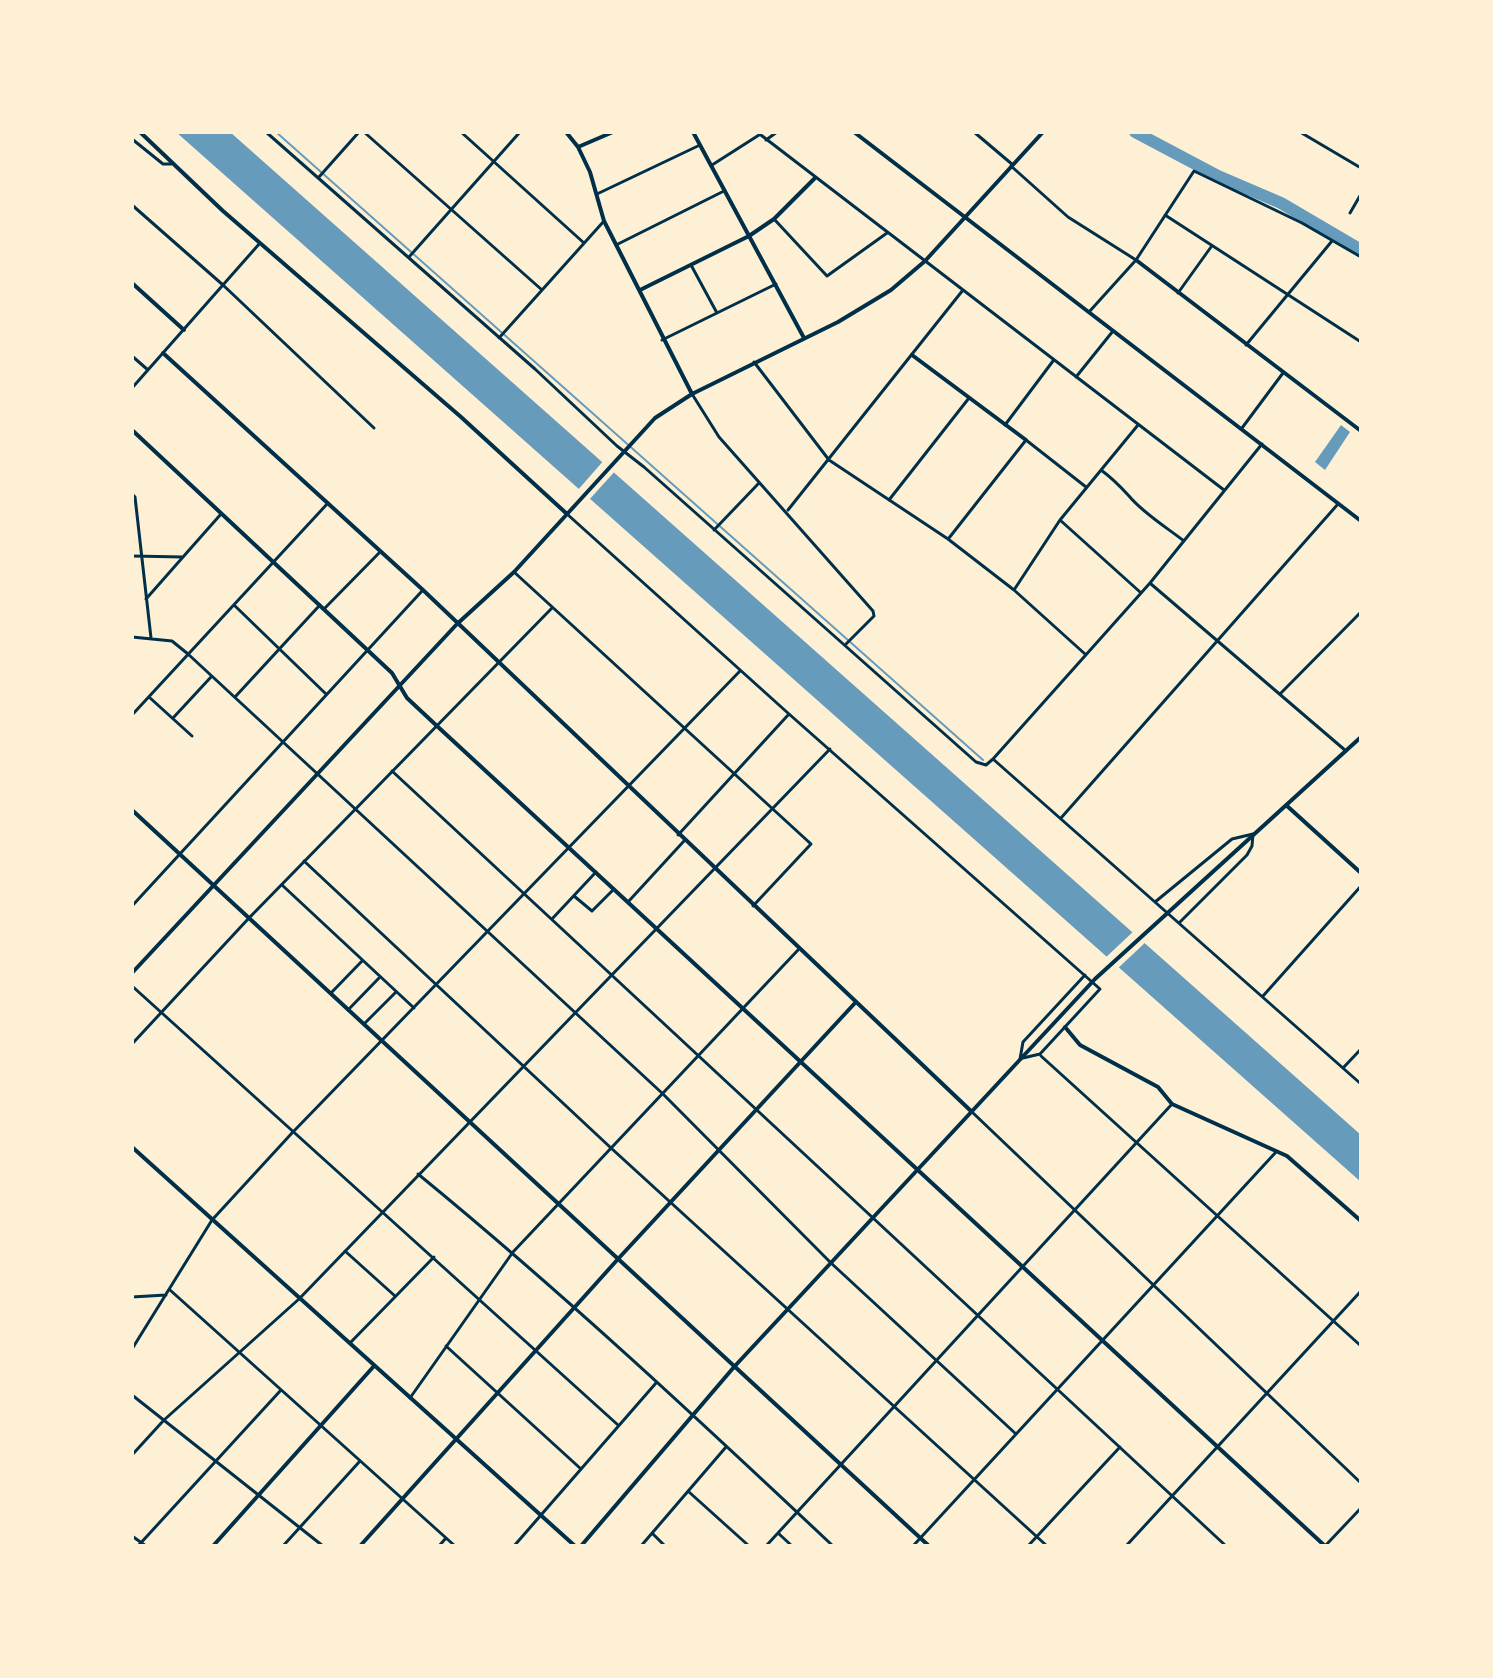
<!DOCTYPE html>
<style>
body{margin:0}
#map{position:relative;width:1493px;height:1678px;overflow:hidden;background:#fdf0d5;font-family:Quicksand,sans-serif}
canvas{display:block}
.frame{position:absolute;inset:0;border:134px solid #fdf0d5;pointer-events:none}
</style>
<div id="map">
<canvas width="1493" height="1678"></canvas>
<div class="frame"></div>
</div>
<script>
const ctx = document.querySelector('canvas').getContext('2d');
ctx.lineJoin = 'round';
function paint(path, color) { ctx.fillStyle = color; ctx.fill(path, 'evenodd'); }
function trace(path, color, width, dash) { ctx.strokeStyle = color; ctx.lineWidth = width; ctx.lineCap = dash ? 'butt' : 'round'; ctx.setLineDash(dash || []); ctx.stroke(path); }
const water = new Path2D(`
 M 176,132 L 230,132 L 1361,1135 L 1361,1182 Z
 M 1341,425 L 1350,432 L 1325,470 L 1315,462 Z`);
const pier = new Path2D(`
 M 605,459 L 617,469 L 588,501 L 577,491 Z
 M 1136,929 L 1148,940 L 1115,971 L 1103,960 Z`);
const stream = new Path2D(`
 M 276,132 L 983,760`);
const river = new Path2D(`
 M 1135,132 L 1218,176 L 1281,203 L 1361,250`);
const minor = new Path2D(`
 M 266,132 L 535,369 L 617,446 L 644,467 L 976,762 L 986,765 L 993,759 L 1361,1084
 M 364,132 L 542,290
 M 461,132 L 584,243
 M 757,132 L 1224,490
 M 974,132 L 1013,165
 M 1300,132 L 1361,168
 M 132,139 L 163,164 L 171,164
 M 766,140 L 777,132
 M 712,165 L 759,135
 M 1011,166 L 1068,217 L 1136,260
 M 319,177 L 359,132
 M 597,194 L 700,145
 M 132,205 L 223,285 L 374,428
 M 1350,213 L 1361,194
 M 1165,215 L 1361,342
 M 774,219 L 827,276 L 887,233
 M 616,245 L 724,191
 M 409,257 L 520,132
 M 691,265 L 717,313
 M 1178,293 L 1211,247
 M 1089,312 L 1136,260 L 1194,171 L 1302,223 L 1361,257
 M 499,338 L 604,221
 M 662,340 L 776,284
 M 1246,345 L 1332,241
 M 132,356 L 148,370
 M 754,362 L 829,460 L 948,539 L 1014,590 L 1085,654
 M 1076,377 L 1113,331
 M 132,388 L 260,243
 M 692,394 L 719,437 L 873,611 L 874,616 L 846,644
 M 1005,425 L 1053,361
 M 1242,428 L 1283,373
 M 1101,470 C 1112,478 1120,486 1129,496 C 1143,513 1166,527 1184,541
 M 132,494 L 135,497 L 151,638
 M 889,500 L 969,398
 M 788,510 L 963,290
 M 567,514 L 789,714 L 1100,989 L 1040,1054 L 1023,1058
 M 1060,520 L 1140,592
 M 714,530 L 759,483
 M 949,538 L 1026,440 L 1086,487
 M 132,556 L 183,557 L 221,514
 M 514,572 L 811,844 L 753,906
 M 1151,584 L 1346,751
 M 1014,590 L 1060,520 L 1138,425
 M 146,599 L 183,557
 M 234,605 L 326,694
 M 324,609 L 380,552
 M 132,637 L 172,641 L 188,654 L 663,1094 L 831,1263 L 1016,1434
 M 1280,694 L 1361,612
 M 149,697 L 192,736
 M 235,697 L 319,606
 M 132,715 L 328,503
 M 173,718 L 211,677
 M 993,759 L 1150,583 L 1262,444
 M 392,771 L 1226,1546
 M 1061,818 L 1338,504
 M 678,835 L 789,714
 M 304,861 L 611,1148 L 1047,1546
 M 282,885 L 414,1008
 M 574,896 L 592,911 L 614,889
 M 628,902 L 684,841
 M 1155,902 L 1232,839 L 1253,834 L 1252,846 L 1247,855 L 1179,923
 M 132,906 L 422,591
 M 552,919 L 596,872
 M 132,986 L 618,1425
 M 331,993 L 362,961
 M 1263,996 L 1361,886
 M 348,1010 L 379,978
 M 365,1023 L 396,992
 M 132,1044 L 249,918 L 552,608
 M 1041,1056 L 1361,1346
 M 1020,1059 L 1023,1042 L 1085,975
 M 1343,1068 L 1361,1049
 M 972,1112 L 1361,1483
 M 418,1174 C 562,1292 698,1419 833,1546
 M 345,1251 L 395,1296
 M 170,1290 L 455,1546
 M 132,1297 L 166,1295
 M 350,1343 L 434,1257
 M 446,1346 L 581,1469
 M 132,1349 L 212,1220 L 292,1133 L 740,671
 M 132,1395 L 323,1546
 M 410,1398 L 513,1252 L 798,950
 M 132,1455 L 164,1420 L 299,1299 L 830,749
 M 689,1492 L 749,1546
 M 652,1533 L 665,1546
 M 778,1533 L 792,1546
 M 132,1536 L 146,1546
 M 138,1546 L 281,1390
 M 283,1546 L 360,1461
 M 439,1546 L 446,1538
 M 514,1546 L 656,1383
 M 641,1546 L 726,1447
 M 766,1546 L 1172,1104
 M 913,1546 L 1276,1152
 M 1028,1546 L 1120,1447
 M 1126,1546 L 1361,1291
 M 1325,1546 L 1361,1508`);
const tertiary = new Path2D(`
 M 140,132 L 223,211 L 461,417 L 567,514
 M 566,132 L 578,147 L 590,172 L 604,221 L 692,394
 M 693,132 L 804,338
 M 578,147 L 613,132
 M 1136,260 L 1361,431
 M 132,283 L 184,330
 M 640,290 L 749,236 L 774,219 L 815,178
 M 163,353 L 423,590 L 972,1112
 M 912,355 L 1026,440
 M 132,430 L 392,673 L 407,698 L 437,726 L 1325,1546
 M 1286,805 L 1361,873
 M 132,810 L 929,1546
 M 132,973 L 457,624 L 514,572 L 655,418 L 692,394 L 838,322 L 891,290 L 925,261 L 1043,132
 M 1065,1027 L 1080,1045 L 1158,1087 L 1172,1104 L 1287,1156 L 1361,1221
 M 132,1147 L 575,1546
 M 213,1546 L 374,1366
 M 360,1546 L 618,1259 L 855,1003
 M 581,1546 L 734,1367 L 1095,979 L 1361,737`);
const secondary = new Path2D(`
 M 854,132 L 1361,521`);
paint(water, '#669bbc');
paint(pier, '#fdf0d5');
trace(stream, '#669bbc', 2);
trace(river, '#669bbc', 12);
trace(minor, '#003049', 3);
trace(tertiary, '#003049', 4);
trace(secondary, '#003049', 4);
</script>
